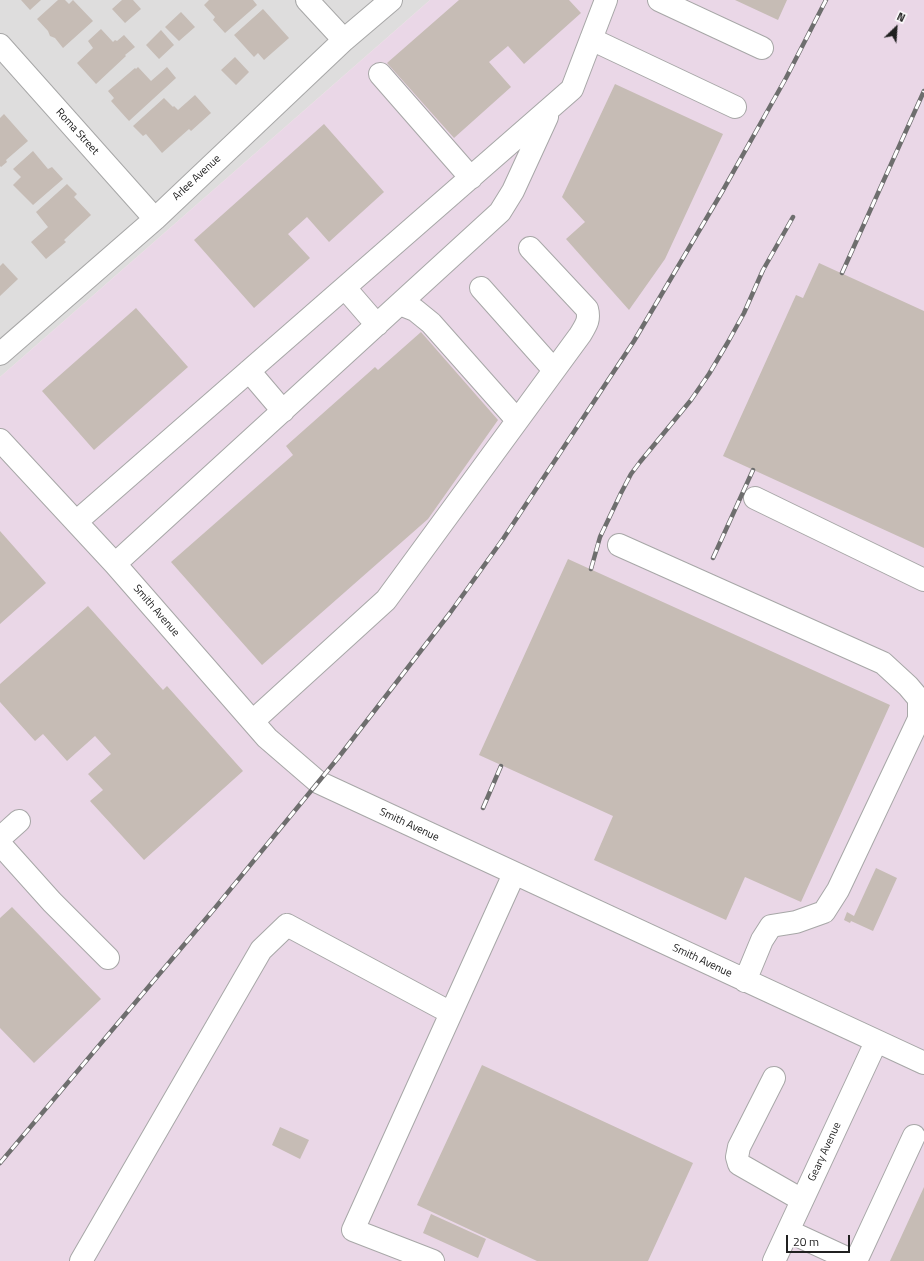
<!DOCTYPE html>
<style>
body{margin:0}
#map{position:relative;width:924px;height:1261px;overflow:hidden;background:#f1ede6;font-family:"Titillium Web",sans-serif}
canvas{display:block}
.north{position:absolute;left:876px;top:8px;width:40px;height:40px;-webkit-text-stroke:3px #fff;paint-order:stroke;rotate:25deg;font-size:11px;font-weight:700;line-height:16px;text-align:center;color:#202020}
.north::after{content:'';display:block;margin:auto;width:14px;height:18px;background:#202020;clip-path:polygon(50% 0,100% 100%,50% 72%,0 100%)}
.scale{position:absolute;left:786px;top:1235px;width:64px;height:18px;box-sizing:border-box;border:2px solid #202020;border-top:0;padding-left:5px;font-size:12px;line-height:14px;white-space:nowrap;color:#202020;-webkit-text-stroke:3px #fff;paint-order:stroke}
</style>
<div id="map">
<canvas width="924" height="1261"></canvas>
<div class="north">N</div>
<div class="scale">20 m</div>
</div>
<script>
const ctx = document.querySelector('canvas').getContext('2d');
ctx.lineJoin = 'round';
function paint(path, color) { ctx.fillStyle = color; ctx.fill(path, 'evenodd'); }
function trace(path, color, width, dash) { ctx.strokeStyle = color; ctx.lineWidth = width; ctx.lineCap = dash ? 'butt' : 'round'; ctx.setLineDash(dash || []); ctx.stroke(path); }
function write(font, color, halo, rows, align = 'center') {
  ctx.font = font + ' "Titillium Web",sans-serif'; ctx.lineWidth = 3.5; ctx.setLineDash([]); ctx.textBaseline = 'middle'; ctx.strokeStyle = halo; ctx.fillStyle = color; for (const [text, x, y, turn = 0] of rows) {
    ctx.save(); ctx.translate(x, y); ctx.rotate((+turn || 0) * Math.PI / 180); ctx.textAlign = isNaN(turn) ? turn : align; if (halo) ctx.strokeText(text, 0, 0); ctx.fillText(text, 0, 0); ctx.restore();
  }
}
const residential = new Path2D(`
 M 0,0 L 430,0 L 0,377 Z`);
const industrial = new Path2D(`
 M 430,0 L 924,0 L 924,1261 L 0,1261 L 0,377 Z`);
const building = new Path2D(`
 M 21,0 L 41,0 L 30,10 Z
 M 58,0 L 65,0 L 69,4 L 73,0 L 93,21 L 63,48 L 55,38 L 50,36 L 48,31 L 37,19 Z
 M 122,0 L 133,0 L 141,9 L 125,23 L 112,9 Z
 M 209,0 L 253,0 L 257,5 L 225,33 L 213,20 L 215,17 L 204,5 Z
 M 459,0 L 569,0 L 581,13 L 524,64 L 508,46 L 489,62 L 511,87 L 454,138 L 387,63 Z
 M 735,0 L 787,0 L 778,20 Z
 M 263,9 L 289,38 L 264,60 L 258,53 L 254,57 L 234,35 Z
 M 181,12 L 195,27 L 179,41 L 165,27 Z
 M 101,29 L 113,42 L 115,40 L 117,41 L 124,35 L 135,47 L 125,55 L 126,56 L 96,84 L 77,63 L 93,48 L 88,41 Z
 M 161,30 L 174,45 L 159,59 L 146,45 Z
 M 235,57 L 249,72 L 236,85 L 221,70 Z
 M 138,67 L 151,81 L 167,67 L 176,78 L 129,121 L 111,101 L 114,98 L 108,91 L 135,68 L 136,69 Z
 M 615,84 L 723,134 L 665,259 L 629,310 L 566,239 L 585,222 L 562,197 Z
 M 195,95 L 211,113 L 191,131 L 189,129 L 162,153 L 146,134 L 143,136 L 133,126 L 164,98 L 173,107 L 174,106 L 178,110 Z
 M 4,114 L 28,141 L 6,160 L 7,162 L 1,167 L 0,166 L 0,118 Z
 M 324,124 L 384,192 L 329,242 L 307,217 L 288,234 L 310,258 L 254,308 L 194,240 Z
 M 33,151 L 48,169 L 52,167 L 63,179 L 33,205 L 13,185 L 21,177 L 13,169 Z
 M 67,184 L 77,194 L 74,197 L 91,215 L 64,240 L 66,242 L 46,259 L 31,242 L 48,227 L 36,212 Z
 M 3,263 L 18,279 L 0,296 L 0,266 Z
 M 819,263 L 924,311 L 924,548 L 723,456 L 796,295 L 803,298 Z
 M 136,308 L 188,367 L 94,450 L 42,391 Z
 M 421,332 L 498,420 L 428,519 L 262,665 L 171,562 L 293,455 L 286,446 L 375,367 L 378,370 Z
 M 0,531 L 46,583 L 0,624 Z
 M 568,559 L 890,705 L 801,902 L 745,877 L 726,920 L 594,860 L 613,816 L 479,755 Z
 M 88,606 L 163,690 L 167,686 L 243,771 L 144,860 L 90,801 L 103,790 L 88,774 L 111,754 L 95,736 L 67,761 L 43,734 L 35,741 L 0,702 L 0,684 Z
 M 876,868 L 897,878 L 873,931 L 851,921 L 850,923 L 844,920 L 847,912 L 854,916 Z
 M 12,907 L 101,999 L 34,1063 L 0,1028 L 0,918 Z
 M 482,1065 L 693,1163 L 648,1261 L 537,1261 L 417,1205 Z
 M 280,1127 L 309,1140 L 300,1159 L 272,1145 Z
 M 924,1187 L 924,1261 L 890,1261 Z
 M 431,1214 L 486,1239 L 478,1258 L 423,1233 Z`);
const minor = new Path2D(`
 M 307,0 L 344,40
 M 659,0 L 762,48
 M 591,39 L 735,107
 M 0,45 L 155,219
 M 380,74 L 471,178
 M 345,288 L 377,325
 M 481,288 L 554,370
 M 400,304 L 415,310 L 431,323 L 517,420
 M 0,354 L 155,219 L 344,40 L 391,0
 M 249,371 L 283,411
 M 0,440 L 115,564 L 267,738 L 318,782 L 924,1063
 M 755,498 L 924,580
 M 76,522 L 572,89 L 606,0
 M 619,545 L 883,663 L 908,686 L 919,699 L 919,719 L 838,890 L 824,912 L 796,922 L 771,926 L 762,940 L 745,981
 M 115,564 L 500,212 L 513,191 L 547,117
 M 253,721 L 386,600 L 580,335 C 586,325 590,320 587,309 L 530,248
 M 0,838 L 19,821
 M 0,844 L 52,902 L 108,958
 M 774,1078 L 739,1147 L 737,1157 L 739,1164 L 802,1200
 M 788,1231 L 853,1261
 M 81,1261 L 261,950 L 287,925 L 451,1013
 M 433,1261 L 353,1230 L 514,874
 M 774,1261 L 876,1042
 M 856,1261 L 914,1136`);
const rail = new Path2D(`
 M 842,273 L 924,91
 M 713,558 L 753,470
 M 591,569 L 600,537 L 621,493 L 631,474 L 640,462 L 691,400 L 709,374 L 728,342 L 744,313 L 763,270 L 793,217
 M 483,808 L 501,766
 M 0,1163 L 215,908 L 338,758 L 450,613 L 503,539 L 634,341 L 722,192 L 786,78 L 826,0`);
const streetNames = [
 ["Roma Street",77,132,48],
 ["Arlee Avenue",197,178,-43],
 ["Smith Avenue",156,611,49],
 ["Smith Avenue",409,825,25],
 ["Smith Avenue",702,961,25],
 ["Geary Avenue",825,1152,-65]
];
paint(residential, '#dedddd');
paint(industrial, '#ead7e7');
paint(building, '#c6bcb5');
trace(minor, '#a7a7a7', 24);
trace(minor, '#fff', 22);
trace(rail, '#6e6e6e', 4.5);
trace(rail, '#fff', 3, [9]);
write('11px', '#202020', '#fff', streetNames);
</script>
